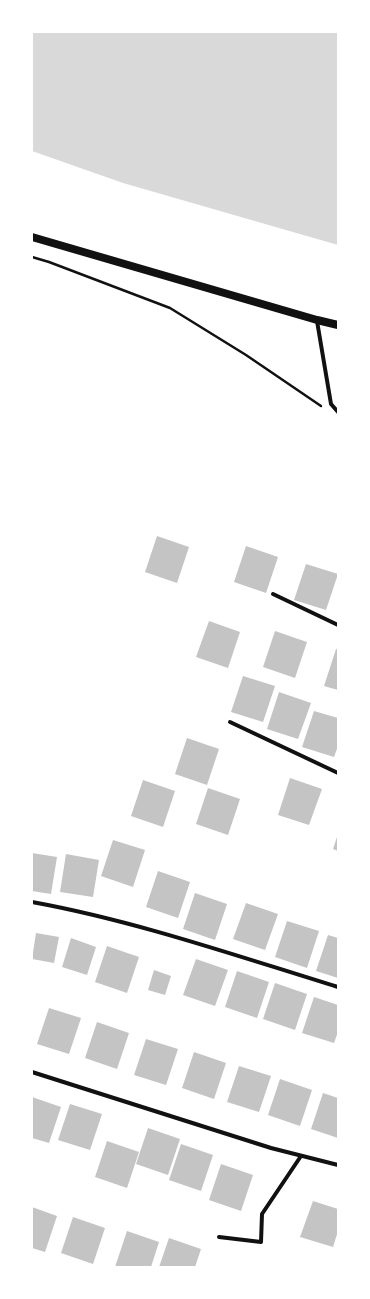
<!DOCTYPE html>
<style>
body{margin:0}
#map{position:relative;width:370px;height:1299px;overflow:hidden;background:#fff;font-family:"IBM Plex Sans",sans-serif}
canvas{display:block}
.frame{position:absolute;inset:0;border:33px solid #fff;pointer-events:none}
</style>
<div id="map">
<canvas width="370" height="1299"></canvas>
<div class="frame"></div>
</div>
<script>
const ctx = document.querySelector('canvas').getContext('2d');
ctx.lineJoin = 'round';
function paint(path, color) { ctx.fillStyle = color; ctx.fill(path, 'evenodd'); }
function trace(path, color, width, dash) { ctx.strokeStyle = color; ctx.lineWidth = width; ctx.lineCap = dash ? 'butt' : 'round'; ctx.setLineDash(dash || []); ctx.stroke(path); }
const water = new Path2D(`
 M 32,32 L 338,32 L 338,245 L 123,183 L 32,151 Z`);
const building = new Path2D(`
 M 157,536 L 189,547 L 177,583 L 145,572 Z
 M 246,546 L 278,557 L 266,593 L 234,582 Z
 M 306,564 L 338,574 L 326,610 L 294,600 Z
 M 209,621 L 240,632 L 228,668 L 196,657 Z
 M 275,631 L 307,642 L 295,678 L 263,667 Z
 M 336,649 L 338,650 L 338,690 L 324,686 Z
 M 243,676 L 275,686 L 263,722 L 231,712 Z
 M 279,692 L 311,703 L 298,739 L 267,729 Z
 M 314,711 L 338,718 L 338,746 L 334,757 L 302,747 Z
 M 187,738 L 219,749 L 207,785 L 175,774 Z
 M 290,778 L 322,789 L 309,825 L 278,815 Z
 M 143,780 L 175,791 L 163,827 L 131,816 Z
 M 208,788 L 240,799 L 228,835 L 196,824 Z
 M 338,834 L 338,851 L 333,849 Z
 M 113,840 L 145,850 L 133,887 L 101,876 Z
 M 32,853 L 57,857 L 51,894 L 32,891 Z
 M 66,854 L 99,860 L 93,897 L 60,892 Z
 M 158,871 L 190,882 L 178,918 L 146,907 Z
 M 195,893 L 227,904 L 215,940 L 183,929 Z
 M 246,903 L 278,914 L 265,950 L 233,939 Z
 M 287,921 L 319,931 L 307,968 L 275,957 Z
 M 36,933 L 59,937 L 54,963 L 32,959 Z
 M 328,935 L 338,938 L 338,978 L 316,971 Z
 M 71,938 L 96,947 L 87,975 L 62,967 Z
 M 107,946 L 139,957 L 127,993 L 95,982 Z
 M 196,959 L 228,970 L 215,1006 L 183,995 Z
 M 154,970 L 171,976 L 165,995 L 148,990 Z
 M 237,971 L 269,982 L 257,1018 L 225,1007 Z
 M 275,983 L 307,994 L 295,1030 L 263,1019 Z
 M 314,997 L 338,1005 L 338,1032 L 334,1043 L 302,1033 Z
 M 49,1008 L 81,1018 L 69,1054 L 37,1044 Z
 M 97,1022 L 129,1033 L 117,1069 L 85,1058 Z
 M 146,1039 L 178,1049 L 166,1085 L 134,1075 Z
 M 194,1052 L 226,1063 L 214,1099 L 182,1088 Z
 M 239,1066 L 271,1076 L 259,1112 L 227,1102 Z
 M 280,1079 L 312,1090 L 300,1126 L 268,1115 Z
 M 323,1093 L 338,1098 L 338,1138 L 311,1129 Z
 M 32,1097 L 61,1107 L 49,1143 L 32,1138 Z
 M 70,1104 L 102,1114 L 90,1150 L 58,1140 Z
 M 148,1128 L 180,1139 L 168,1175 L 136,1164 Z
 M 107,1141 L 139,1152 L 127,1188 L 95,1177 Z
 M 181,1144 L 213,1155 L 201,1191 L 169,1180 Z
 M 221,1164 L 253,1175 L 241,1211 L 209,1200 Z
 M 313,1201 L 338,1209 L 338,1231 L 333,1247 L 300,1237 Z
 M 32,1207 L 57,1216 L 45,1252 L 32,1248 Z
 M 73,1217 L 105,1228 L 93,1264 L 61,1253 Z
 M 127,1231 L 159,1242 L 151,1267 L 115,1267 Z
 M 169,1238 L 201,1249 L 195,1267 L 159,1267 Z`);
const path = new Path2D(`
 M 32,257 L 49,262 L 170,308 L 246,355 L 321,406`);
const minor = new Path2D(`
 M 317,321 L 331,404 L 338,412
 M 273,594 L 338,625
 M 230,722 L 338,773
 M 32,902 C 136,921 237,956 338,987
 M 32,1072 L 271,1148 L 338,1165
 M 219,1237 L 261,1242 L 262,1214 L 301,1156`);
const secondary = new Path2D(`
 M 32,237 L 317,320 L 338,325`);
paint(water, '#d9d9d9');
paint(building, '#c4c4c4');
trace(path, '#111', 2.5);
trace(minor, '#111', 4);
trace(secondary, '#111', 8);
</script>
